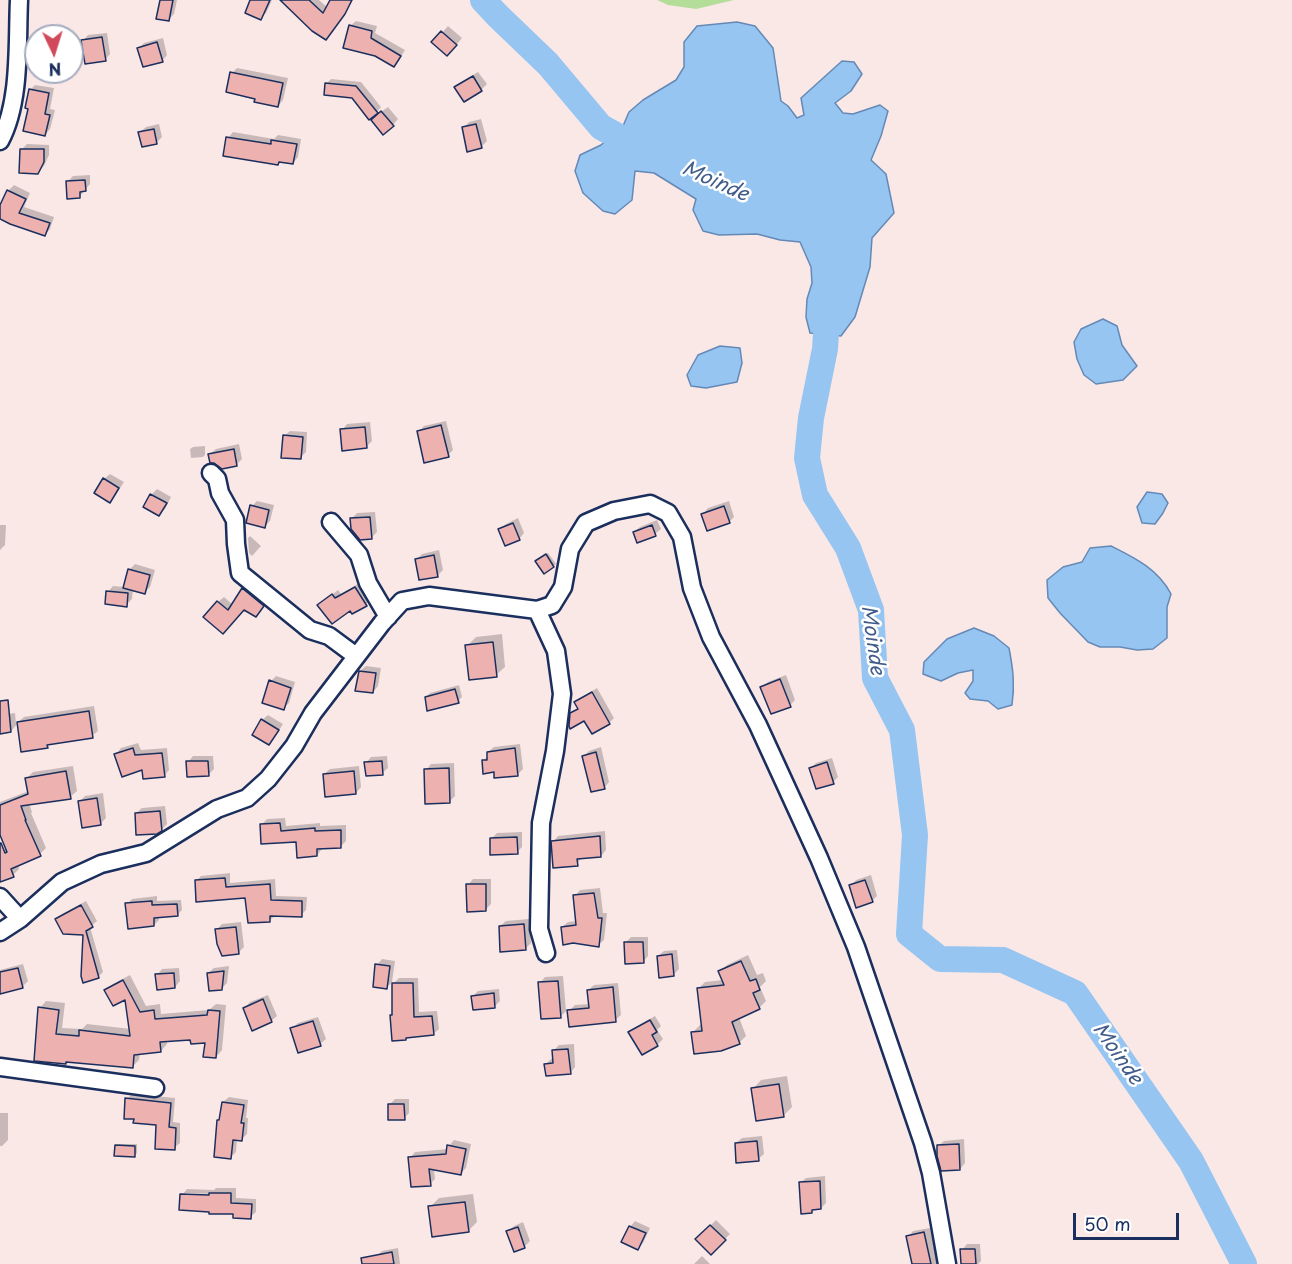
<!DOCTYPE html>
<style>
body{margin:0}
#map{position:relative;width:1292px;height:1264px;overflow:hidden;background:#fae8e7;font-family:"Playpen Sans",sans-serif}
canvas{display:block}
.north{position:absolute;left:24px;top:24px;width:60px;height:60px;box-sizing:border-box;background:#fff;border:2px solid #a4acbf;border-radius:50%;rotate:176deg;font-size:16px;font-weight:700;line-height:24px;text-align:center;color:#1b2f5e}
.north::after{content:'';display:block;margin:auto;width:21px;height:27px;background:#d1495b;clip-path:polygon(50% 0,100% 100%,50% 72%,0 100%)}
.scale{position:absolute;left:1073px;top:1213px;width:106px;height:27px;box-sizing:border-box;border:3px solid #1b2f5e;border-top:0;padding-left:8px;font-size:18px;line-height:21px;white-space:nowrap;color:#1b2f5e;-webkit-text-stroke:4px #fff;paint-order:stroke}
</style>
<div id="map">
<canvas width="1292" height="1264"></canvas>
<div class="north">N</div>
<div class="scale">50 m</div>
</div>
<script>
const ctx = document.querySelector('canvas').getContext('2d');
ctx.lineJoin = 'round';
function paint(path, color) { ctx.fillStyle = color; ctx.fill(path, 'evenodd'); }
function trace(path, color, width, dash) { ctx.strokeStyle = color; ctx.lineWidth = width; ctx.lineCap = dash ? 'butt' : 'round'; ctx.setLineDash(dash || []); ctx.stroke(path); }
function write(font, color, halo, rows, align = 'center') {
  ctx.font = font + ' "Playpen Sans",sans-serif'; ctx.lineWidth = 5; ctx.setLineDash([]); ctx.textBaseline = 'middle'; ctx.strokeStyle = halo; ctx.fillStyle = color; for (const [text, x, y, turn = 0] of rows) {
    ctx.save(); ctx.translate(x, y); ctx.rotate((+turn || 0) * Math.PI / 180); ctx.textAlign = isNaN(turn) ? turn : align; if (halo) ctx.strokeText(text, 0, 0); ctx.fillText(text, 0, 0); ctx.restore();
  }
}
const green = new Path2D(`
 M 657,0 L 734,0 L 696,9 L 668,5 Z`);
const water = new Path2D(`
 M 737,22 L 755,26 L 773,48 L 781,101 L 788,106 L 797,118 L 804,115 L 801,98 L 842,61 L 854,62 L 862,74 L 851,91 L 835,103 L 843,113 L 853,114 L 880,105 L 888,111 L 881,136 L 871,160 L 886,174 L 894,213 L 872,238 L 870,267 L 855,317 L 841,336 L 810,333 L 806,317 L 807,299 L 812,283 L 811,267 L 800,242 L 780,240 L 757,234 L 719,235 L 703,231 L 693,210 L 696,199 L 654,173 L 635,171 L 632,200 L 615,214 L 603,211 L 583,193 L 575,171 L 580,155 L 601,145 L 623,126 L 629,112 L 643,100 L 676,80 L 684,67 L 684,42 L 697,26 Z
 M 1103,319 L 1117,326 L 1122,345 L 1137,366 L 1123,380 L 1096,384 L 1084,375 L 1077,359 L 1074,342 L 1081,329 Z
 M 720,346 L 740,348 L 742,363 L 737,382 L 706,388 L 691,386 L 687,375 L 698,355 Z
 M 1147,492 L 1162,494 L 1168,503 L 1163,513 L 1155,524 L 1142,523 L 1137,507 Z
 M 1111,546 C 1135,558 1158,569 1171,594 L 1167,607 L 1167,638 L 1153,649 L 1137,650 L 1120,647 L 1100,647 L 1088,642 L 1060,613 L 1048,598 L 1047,580 L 1063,567 L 1082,562 L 1090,548 Z
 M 974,628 L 994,636 L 1009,648 C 1013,669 1015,684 1012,705 L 998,709 L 988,701 L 970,699 L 965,693 L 973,681 L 973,670 L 958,673 L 941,681 L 923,674 L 924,662 L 947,639 Z`);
const shadow = new Path2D(`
 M 161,0 L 177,0 L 174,14 L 168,20 Z
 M 252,0 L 272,0 L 266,13 L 261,18 Z
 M 293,0 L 319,0 L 328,8 L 332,0 L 353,0 L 331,33 L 326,39 Z
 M 356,21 L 377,26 L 375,33 L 405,50 L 399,60 L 394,65 L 350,26 Z
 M 448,26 L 462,38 L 453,49 L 434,42 Z
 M 107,33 L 110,54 L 105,60 L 83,41 L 88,35 Z
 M 163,38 L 167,55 L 162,61 L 139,48 L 144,43 Z
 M 237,68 L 288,78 L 283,100 L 278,106 L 257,97 L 232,73 Z
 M 478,72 L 487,84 L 481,90 L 456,87 L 461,82 Z
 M 331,79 L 361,82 L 381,107 L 377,112 L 327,83 Z
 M 35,85 L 54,88 L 50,109 L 55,110 L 50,129 L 45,135 L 30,108 L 30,90 Z
 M 388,107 L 398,119 L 393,125 L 378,114 Z
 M 481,119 L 487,141 L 481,147 L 463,128 L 469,122 Z
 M 159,124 L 162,137 L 156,143 L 140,132 L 146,127 Z
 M 233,132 L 274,139 L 278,135 L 301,139 L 298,157 L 293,163 L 281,161 L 278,164 L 228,138 Z
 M 27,144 L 49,145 L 49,155 L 44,166 L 38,172 L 21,150 Z
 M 90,175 L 90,184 L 79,197 L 68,181 L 73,176 Z
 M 14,185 L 30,193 L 24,207 L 54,217 L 50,229 L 45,235 L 0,217 L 0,208 L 9,190 Z
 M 446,421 L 453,450 L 448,455 L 418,432 L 424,426 Z
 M 370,422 L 372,441 L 366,447 L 342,430 L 347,424 Z
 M 290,431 L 307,432 L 306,452 L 300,458 L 284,436 Z
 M 239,444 L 242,459 L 236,465 L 210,454 L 216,449 Z
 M 205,446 L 205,455 L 203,457 L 191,458 L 190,449 L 193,447 Z
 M 110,474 L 124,482 L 115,496 L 110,501 L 104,479 Z
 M 157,489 L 171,497 L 165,509 L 159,514 L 145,506 L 151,495 Z
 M 257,501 L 274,505 L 270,521 L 264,527 L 252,506 Z
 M 729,501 L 734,517 L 729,522 L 703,514 L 708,508 Z
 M 375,512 L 377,532 L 371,538 L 352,518 L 357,513 Z
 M 518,518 L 524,533 L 519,539 L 500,529 L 506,524 Z
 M 657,520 L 661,529 L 655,534 L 634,532 L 640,527 Z
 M 0,525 L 6,525 L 5,545 L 0,550 Z
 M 250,536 L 261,546 L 252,556 L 249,553 L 248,538 Z
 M 439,550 L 443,570 L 438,575 L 417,559 L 422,554 Z
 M 548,553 L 556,564 L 553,566 L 539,559 Z
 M 135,564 L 155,570 L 150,587 L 144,593 L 133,589 L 132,599 L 126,605 L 108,592 L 113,586 L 125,587 L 129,570 Z
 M 361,582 L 371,599 L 366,604 L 351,608 L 319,605 L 338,590 L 341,594 Z
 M 248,583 L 268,600 L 262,610 L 256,615 L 244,608 L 229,627 L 218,602 L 224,597 L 233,605 L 243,589 Z
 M 502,634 L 505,667 L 496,675 L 467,646 L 476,637 Z
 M 366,666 L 381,668 L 378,686 L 373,692 L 360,671 Z
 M 786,675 L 795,700 L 790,705 L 762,687 L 768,682 Z
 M 276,676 L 295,682 L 289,703 L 283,708 L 271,681 Z
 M 459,685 L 462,697 L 458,701 L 426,697 L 430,693 Z
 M 597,688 L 614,718 L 609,723 L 572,714 L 579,708 L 576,702 L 581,698 Z
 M 94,706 L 98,731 L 92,736 L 50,743 L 47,746 L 18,723 L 11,731 L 0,732 L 0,715 L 15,713 L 16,724 L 24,717 Z
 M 268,715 L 283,724 L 274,738 L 269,743 L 262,720 Z
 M 138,743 L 141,750 L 167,748 L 169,770 L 164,776 L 144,768 L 116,754 L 121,748 Z
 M 520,744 L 523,769 L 518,774 L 495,771 L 483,761 L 489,755 L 488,752 L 494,747 Z
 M 601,747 L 609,782 L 604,788 L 584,756 L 589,751 Z
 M 193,756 L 213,756 L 214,769 L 208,775 L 188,762 Z
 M 387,756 L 388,768 L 382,773 L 366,763 L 371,757 Z
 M 832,758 L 838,777 L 833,782 L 811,768 L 816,763 Z
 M 454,763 L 455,796 L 449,802 L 426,770 L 431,764 Z
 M 73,766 L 77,791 L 70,797 L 29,804 L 32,812 L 31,813 L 46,848 L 40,854 L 18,864 L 19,869 L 13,875 L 0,880 L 0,851 L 8,848 L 0,832 L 0,802 L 29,791 L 27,778 L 33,772 Z
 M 359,766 L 361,787 L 356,793 L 324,774 L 330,769 Z
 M 103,793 L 106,818 L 100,824 L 80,801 L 85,796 Z
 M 165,806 L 167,824 L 161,830 L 136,813 L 142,808 Z
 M 285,818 L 286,826 L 320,823 L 320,826 L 346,825 L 346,841 L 341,846 L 322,847 L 322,849 L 317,855 L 297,841 L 261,825 L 267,819 Z
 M 605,831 L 606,850 L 601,856 L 582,857 L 577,864 L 553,842 L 558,836 Z
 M 522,832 L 522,847 L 517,852 L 491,839 L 497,833 Z
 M 230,873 L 230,883 L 275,879 L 276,896 L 307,897 L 306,910 L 301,915 L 276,915 L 270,920 L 247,897 L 196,881 L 201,876 Z
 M 871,875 L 877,896 L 872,901 L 851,886 L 856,880 Z
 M 473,879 L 491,879 L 491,904 L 485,910 L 468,885 Z
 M 600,888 L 603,913 L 607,913 L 604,940 L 598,945 L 562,927 L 568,922 L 577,921 L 575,896 L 580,890 Z
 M 157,896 L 157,901 L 181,900 L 182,910 L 177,915 L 158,916 L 159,920 L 154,925 L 127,904 L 132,899 Z
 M 86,901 L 97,921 L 90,927 L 103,972 L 98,977 L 84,933 L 57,919 L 62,914 Z
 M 529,919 L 531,943 L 525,949 L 500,926 L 506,921 Z
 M 241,922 L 244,947 L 238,953 L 217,929 L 222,924 Z
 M 631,937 L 648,937 L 648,956 L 643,962 L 626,942 Z
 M 677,950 L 679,969 L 673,975 L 658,956 L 664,951 Z
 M 748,955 L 757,975 L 763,973 L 766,981 L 760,987 L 766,1001 L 759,1008 L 739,1017 L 746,1036 L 739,1043 L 693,1032 L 700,1025 L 703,1025 L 698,989 L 705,982 L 723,980 L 720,972 L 727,965 Z
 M 382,959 L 395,961 L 392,982 L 387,987 L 377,965 Z
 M 23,964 L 28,981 L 22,987 L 0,992 L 0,970 Z
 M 229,966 L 227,983 L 221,989 L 208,973 L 214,968 Z
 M 179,968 L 180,981 L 175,987 L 157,975 L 162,969 Z
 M 130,975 L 146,1006 L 160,1004 L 161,1014 L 209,1010 L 216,1004 L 226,1005 L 222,1050 L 216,1057 L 206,1042 L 192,1038 L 167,1040 L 167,1044 L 161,1051 L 140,1053 L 139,1060 L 132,1067 L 68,1060 L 66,1062 L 40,1008 L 46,1001 L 65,1003 L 62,1028 L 82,1029 L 87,1024 L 131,1029 L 127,998 L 106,991 L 113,984 Z
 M 563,976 L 566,1011 L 561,1016 L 540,983 L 545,977 Z
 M 399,978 L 418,978 L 419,1012 L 437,1011 L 439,1029 L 433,1034 L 392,1015 L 394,1013 L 393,984 Z
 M 618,983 L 621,1015 L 615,1020 L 569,1011 L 575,1005 L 590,1004 L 588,990 L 594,985 Z
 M 499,989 L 500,1001 L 495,1006 L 473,996 L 478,991 Z
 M 268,995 L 277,1016 L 271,1021 L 245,1008 L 250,1002 Z
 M 655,1016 L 661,1026 L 657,1030 L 663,1039 L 657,1045 L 643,1053 L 630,1032 L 636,1027 Z
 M 318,1017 L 326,1039 L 320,1044 L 292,1029 L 298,1023 Z
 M 574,1044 L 575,1067 L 570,1073 L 546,1064 L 551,1059 L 554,1058 L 554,1050 L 559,1045 Z
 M 787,1076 L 792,1107 L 783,1116 L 753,1089 L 761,1080 Z
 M 132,1094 L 175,1098 L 173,1122 L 180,1123 L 180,1143 L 174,1148 L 157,1123 L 127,1099 Z
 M 229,1097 L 248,1100 L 246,1118 L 248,1118 L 247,1134 L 241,1140 L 237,1139 L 236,1152 L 231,1157 L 220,1119 L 223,1102 Z
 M 395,1099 L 409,1099 L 409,1113 L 404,1118 L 389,1105 Z
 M 0,1113 L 8,1113 L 8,1140 L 2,1146 L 0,1146 Z
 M 762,1136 L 764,1154 L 758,1159 L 736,1143 L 742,1138 Z
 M 964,1139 L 965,1163 L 960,1169 L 938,1146 L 944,1141 Z
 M 454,1140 L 471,1144 L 466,1168 L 460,1174 L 434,1169 L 435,1179 L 430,1184 L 410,1158 L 415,1152 L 448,1149 L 449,1146 Z
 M 118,1144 L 137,1144 L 137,1153 L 134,1156 L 116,1146 Z
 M 825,1176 L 826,1203 L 821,1208 L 815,1208 L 811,1212 L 800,1183 L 806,1178 Z
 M 216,1188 L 236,1188 L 236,1198 L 256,1199 L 256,1212 L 250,1217 L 234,1216 L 235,1213 L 211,1213 L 211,1210 L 181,1209 L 182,1195 L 187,1189 L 214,1190 ZM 185,1193 L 217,1194 L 217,1197 L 185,1196 Z
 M 473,1194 L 477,1222 L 468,1231 L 430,1207 L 439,1198 Z
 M 716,1220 L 730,1234 L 711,1253 L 697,1239 Z
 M 635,1221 L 650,1228 L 643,1243 L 638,1248 L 630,1227 Z
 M 523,1222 L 530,1241 L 525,1246 L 515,1250 L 508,1231 L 514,1226 Z
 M 930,1228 L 937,1264 L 913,1264 L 908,1237 L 913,1231 Z
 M 967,1244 L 980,1244 L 981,1261 L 978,1264 L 962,1264 L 962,1250 Z
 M 398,1248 L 400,1264 L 378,1264 L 377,1256 L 382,1251 Z
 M 702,1256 L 710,1264 L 694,1264 Z`);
const river = new Path2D(`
 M 483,0 L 498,16 L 548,64 L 601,127 L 643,150
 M 828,302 L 825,349 L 811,418 L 807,458 L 815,495 L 848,548 L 871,610 L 875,678 L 902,730 L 915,835 L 909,934 L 940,959 L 1003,960 L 1075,993 L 1191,1161 L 1244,1264`);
const building = new Path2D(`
 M 160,0 L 173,0 L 169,21 L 156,19 Z
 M 250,0 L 270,0 L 261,20 L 245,13 Z
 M 280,0 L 309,0 L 323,13 L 330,0 L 352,0 L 345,14 L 326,40 L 312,31 Z
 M 349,25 L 372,31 L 371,38 L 401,56 L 394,67 L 375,56 L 343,48 Z
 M 441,31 L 457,45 L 447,56 L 431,42 Z
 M 102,37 L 106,61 L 85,64 L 81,40 Z
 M 157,42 L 163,62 L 143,67 L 137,48 Z
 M 230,72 L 283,83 L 278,107 L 254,102 L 255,99 L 226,92 Z
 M 473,76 L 482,91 L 464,102 L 454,87 Z
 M 325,83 L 356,86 L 378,113 L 369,120 L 352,98 L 324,95 Z
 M 29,89 L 49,93 L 45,114 L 50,115 L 45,136 L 23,131 L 28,109 L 25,108 Z
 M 381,111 L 394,126 L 383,135 L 371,120 Z
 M 476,124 L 482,148 L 467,152 L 462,127 Z
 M 154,129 L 157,144 L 142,147 L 138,132 Z
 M 226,137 L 271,144 L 271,140 L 297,144 L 293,164 L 279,162 L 278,165 L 223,156 Z
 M 20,149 L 44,149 L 44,162 L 38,174 L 19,173 Z
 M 85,180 L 86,191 L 80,192 L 80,198 L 67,199 L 66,181 Z
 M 7,190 L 26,199 L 19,213 L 50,223 L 45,236 L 10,224 L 0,219 L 0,205 Z
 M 441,425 L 449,457 L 424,463 L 417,431 Z
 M 365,427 L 367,448 L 342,451 L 340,429 Z
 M 283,435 L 303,437 L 301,459 L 281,458 Z
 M 234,449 L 237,466 L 222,469 L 214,463 L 210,463 L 208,454 Z
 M 103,478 L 119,488 L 110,503 L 94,493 Z
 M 150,494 L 167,503 L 159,516 L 143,507 Z
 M 250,505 L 269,510 L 265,528 L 246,523 Z
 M 724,506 L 730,523 L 707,531 L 701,514 Z
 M 370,517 L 372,539 L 360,540 L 351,529 L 350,518 Z
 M 513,523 L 520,540 L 505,546 L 498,529 Z
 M 652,525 L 656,536 L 637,543 L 633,532 Z
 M 546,554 L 554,567 L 544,574 L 535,561 Z
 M 434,555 L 438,577 L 419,580 L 415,559 Z
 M 128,569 L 150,575 L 145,594 L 123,588 Z
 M 355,587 L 367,606 L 352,614 L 350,611 L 332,624 L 317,605 L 332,594 L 335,598 Z
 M 242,588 L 264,606 L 256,617 L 244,610 L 223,634 L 203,617 L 217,601 L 228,610 Z
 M 106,591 L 128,593 L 127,607 L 105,604 Z
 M 493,642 L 497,677 L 469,680 L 465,645 Z
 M 359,671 L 376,673 L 373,693 L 355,691 Z
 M 780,679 L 791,707 L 771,714 L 760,687 Z
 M 269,680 L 291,688 L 284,710 L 262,703 Z
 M 455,689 L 459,703 L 427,711 L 425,697 Z
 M 592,692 L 610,724 L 592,734 L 584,721 L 570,729 L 569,726 L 570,713 L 578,709 L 574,702 Z
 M 8,700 L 11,732 L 0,734 L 0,701 Z
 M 89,711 L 93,738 L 47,745 L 48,748 L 21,752 L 17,722 Z
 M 261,719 L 279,730 L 269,745 L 252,735 Z
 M 133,748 L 135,755 L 162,753 L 165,777 L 143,779 L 142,770 L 122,777 L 114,754 Z
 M 515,748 L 518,776 L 494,778 L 494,772 L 483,774 L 482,760 L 487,760 L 487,752 Z
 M 596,752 L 605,789 L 591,792 L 582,756 Z
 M 186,761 L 208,761 L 209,776 L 187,777 Z
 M 382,761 L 383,775 L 366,776 L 364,762 Z
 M 827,762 L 834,784 L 816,789 L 809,768 Z
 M 449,768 L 450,803 L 425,804 L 424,769 Z
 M 66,771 L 71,799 L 21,806 L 26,820 L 25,820 L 41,856 L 11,869 L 14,877 L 0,882 L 0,843 L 1,843 L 5,853 L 7,852 L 0,835 L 0,805 L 28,794 L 25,778 Z
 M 354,771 L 356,794 L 325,797 L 323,774 Z
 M 97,798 L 101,825 L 82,828 L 78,801 Z
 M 160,811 L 162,831 L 157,834 L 136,835 L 135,813 Z
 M 280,823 L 281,831 L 315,828 L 315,831 L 341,830 L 341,848 L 317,849 L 317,856 L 297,858 L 296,842 L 261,844 L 260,824 Z
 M 600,836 L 601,857 L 577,859 L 578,866 L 553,868 L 551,841 Z
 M 517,837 L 518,854 L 490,855 L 490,838 Z
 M 225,878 L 226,887 L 270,884 L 271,900 L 302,901 L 302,917 L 270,916 L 270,922 L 248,923 L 245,898 L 196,902 L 195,880 Z
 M 865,880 L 873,902 L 856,908 L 849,885 Z
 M 466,884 L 486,884 L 486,911 L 467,912 Z
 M 594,893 L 598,918 L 602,918 L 599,947 L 573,943 L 563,945 L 561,927 L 576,925 L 573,895 Z
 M 152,901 L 152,905 L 177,904 L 178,916 L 154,918 L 154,926 L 128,929 L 125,903 Z
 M 81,905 L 93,927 L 86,931 L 99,978 L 83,983 L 81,976 L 83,935 L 63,934 L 55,919 Z
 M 524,924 L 526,950 L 500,952 L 499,926 Z
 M 236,927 L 239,954 L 222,956 L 217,944 L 215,929 Z
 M 624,942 L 643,942 L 644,963 L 625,964 Z
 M 672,954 L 674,976 L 659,978 L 657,956 Z
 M 741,961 L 750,981 L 756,979 L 760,990 L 753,993 L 760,1009 L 732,1022 L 740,1044 L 721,1051 L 694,1054 L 691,1032 L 702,1031 L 697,988 L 724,985 L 718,971 Z
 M 375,964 L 390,966 L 387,989 L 373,987 Z
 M 18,968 L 23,988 L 0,994 L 0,972 Z
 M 224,971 L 222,990 L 209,991 L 207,973 Z
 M 174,973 L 175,988 L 157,990 L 155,974 Z
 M 123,980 L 140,1012 L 154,1010 L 155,1019 L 207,1015 L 208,1010 L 220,1011 L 216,1058 L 203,1057 L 205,1043 L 191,1044 L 190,1040 L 160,1042 L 161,1052 L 134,1055 L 133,1068 L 66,1062 L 66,1064 L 34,1061 L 38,1007 L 59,1010 L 56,1034 L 79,1036 L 79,1030 L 130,1036 L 125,1000 L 113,1006 L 104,990 Z
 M 558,981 L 561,1018 L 541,1019 L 538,982 Z
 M 392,983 L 413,983 L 414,1017 L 432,1016 L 434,1035 L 406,1038 L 406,1040 L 392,1041 L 390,1015 L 392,1015 Z
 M 613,987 L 616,1022 L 569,1027 L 567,1010 L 589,1008 L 587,990 Z
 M 494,993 L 495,1008 L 473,1010 L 471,996 Z
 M 263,999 L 272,1022 L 252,1031 L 243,1008 Z
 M 650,1020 L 657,1032 L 652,1035 L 658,1046 L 642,1055 L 628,1032 Z
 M 313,1021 L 321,1046 L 298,1053 L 290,1028 Z
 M 568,1049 L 571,1074 L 546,1076 L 544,1064 L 553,1063 L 552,1050 Z
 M 779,1084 L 784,1117 L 756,1121 L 751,1088 Z
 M 125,1098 L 171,1103 L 169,1127 L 176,1128 L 175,1150 L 155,1149 L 156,1125 L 133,1123 L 134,1119 L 124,1119 Z
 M 222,1102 L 244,1105 L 241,1123 L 244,1123 L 242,1141 L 233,1140 L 231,1159 L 214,1157 L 217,1120 L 219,1120 Z
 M 388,1104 L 404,1104 L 405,1120 L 388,1120 Z
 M 757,1141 L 759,1161 L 736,1163 L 735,1143 Z
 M 959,1144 L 960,1170 L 941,1171 L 937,1156 L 937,1145 Z
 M 115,1145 L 135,1146 L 135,1157 L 114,1156 Z
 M 447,1145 L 466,1149 L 461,1175 L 429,1169 L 431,1186 L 411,1187 L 408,1157 L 446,1154 Z
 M 820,1181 L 821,1209 L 812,1210 L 812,1213 L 801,1214 L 799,1182 Z
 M 209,1193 L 231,1193 L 231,1203 L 252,1204 L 251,1219 L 233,1218 L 233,1214 L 209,1214 L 209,1212 L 179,1210 L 180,1194 L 209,1195 Z
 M 465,1202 L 469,1232 L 432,1237 L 428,1206 Z
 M 710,1225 L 726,1240 L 711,1255 L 695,1239 Z
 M 629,1226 L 646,1233 L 638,1250 L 621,1242 Z
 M 518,1227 L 525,1248 L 514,1252 L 506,1231 Z
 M 924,1232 L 931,1264 L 912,1264 L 906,1236 Z
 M 960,1249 L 975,1249 L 976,1264 L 961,1264 Z
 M 392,1252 L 394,1264 L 362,1264 L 361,1258 Z`);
const street = new Path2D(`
 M 0,141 C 21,102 17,44 19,0
 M 211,473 L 217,479 L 220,493 L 235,520 L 236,544 L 240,573 L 310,630 L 329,636 L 356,656
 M 331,522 L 359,555 L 368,583 L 388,617
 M 537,610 L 556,651 L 562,694 L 555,751 L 541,823 L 539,929 L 546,953
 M 0,897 L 20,919
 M 0,932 L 20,919 L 62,882 L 101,864 L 146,853 L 217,809 L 247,798 L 268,779 L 294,746 L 313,713 L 382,623 L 402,601 L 429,596 L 537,610 L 552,605 L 563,587 L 570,549 L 586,523 L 614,511 L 650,504 L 668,513 L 682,537 L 692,588 L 711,637 L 758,725 L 819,858 L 856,947 L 923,1143 L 931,1173 L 947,1264
 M 0,1067 L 155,1088`);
const waterNames = [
 ["Moinde",715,182,24],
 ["Moinde",872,640,82],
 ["Moinde",1117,1054,55]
];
paint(green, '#b4dd9a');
paint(water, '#96c5f1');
trace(water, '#6589b6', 1.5);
paint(shadow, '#0003');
trace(river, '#96c5f1', 26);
paint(building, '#edb1b0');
trace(building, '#1b2f5e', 1.5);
trace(street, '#1b2f5e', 21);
trace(street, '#fff', 16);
write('italic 20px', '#405c8a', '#fff', waterNames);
</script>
